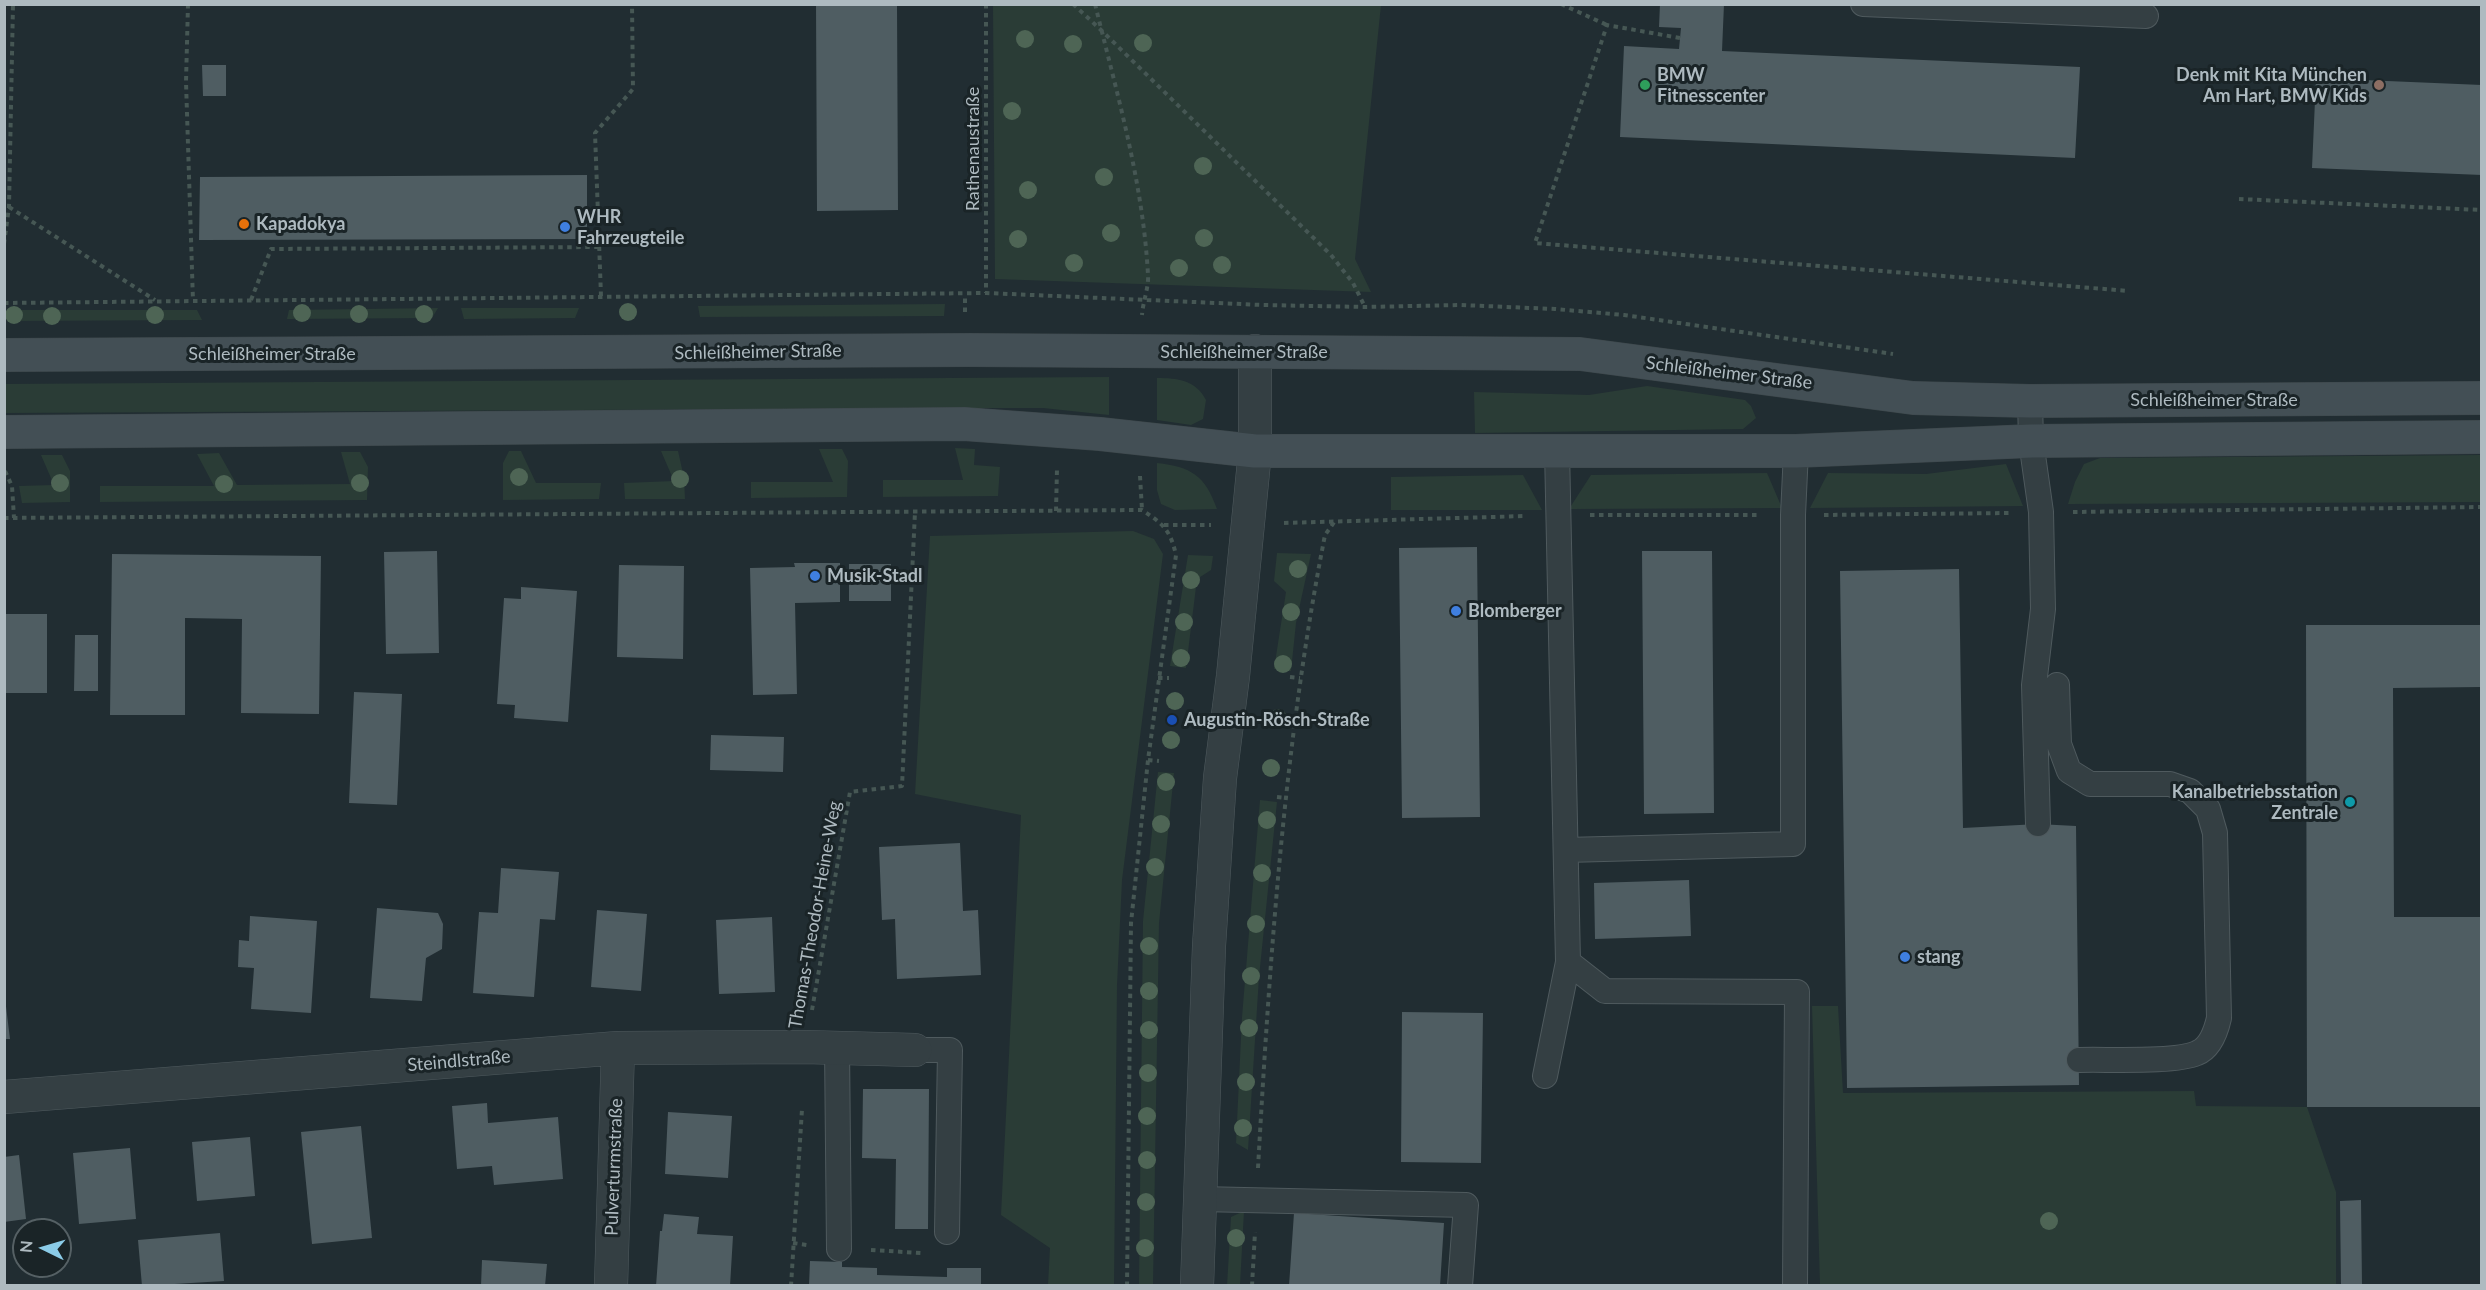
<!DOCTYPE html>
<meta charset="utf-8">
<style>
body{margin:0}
#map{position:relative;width:2486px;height:1290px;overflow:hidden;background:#212d32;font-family:Lato,sans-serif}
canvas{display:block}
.frame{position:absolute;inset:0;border:6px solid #aebac0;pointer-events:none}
.north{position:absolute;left:12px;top:1218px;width:60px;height:60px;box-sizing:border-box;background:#1a2427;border:2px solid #556064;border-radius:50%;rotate:275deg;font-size:16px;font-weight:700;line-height:24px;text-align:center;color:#aebac0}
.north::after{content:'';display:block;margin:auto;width:21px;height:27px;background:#8bcce8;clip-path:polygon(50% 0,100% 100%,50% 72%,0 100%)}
</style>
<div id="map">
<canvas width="2486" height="1290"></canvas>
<div class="frame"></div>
<div class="north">N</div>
</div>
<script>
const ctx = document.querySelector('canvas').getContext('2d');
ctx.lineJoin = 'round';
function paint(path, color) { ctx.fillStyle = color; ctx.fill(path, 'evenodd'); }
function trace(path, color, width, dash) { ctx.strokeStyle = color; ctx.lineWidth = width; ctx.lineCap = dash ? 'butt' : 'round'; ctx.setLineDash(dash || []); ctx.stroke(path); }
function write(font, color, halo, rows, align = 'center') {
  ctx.font = font + ' Lato,sans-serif'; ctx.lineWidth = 6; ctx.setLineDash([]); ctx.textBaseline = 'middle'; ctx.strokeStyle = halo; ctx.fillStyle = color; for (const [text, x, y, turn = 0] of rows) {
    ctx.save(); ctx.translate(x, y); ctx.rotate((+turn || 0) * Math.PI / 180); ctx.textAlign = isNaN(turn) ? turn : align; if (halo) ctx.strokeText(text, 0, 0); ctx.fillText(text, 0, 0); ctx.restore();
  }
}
const green = new Path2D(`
 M 993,5 L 1381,5 L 1355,259 L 1371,292 L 995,279 Z
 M 945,304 L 944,316 L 700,317 L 698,306 Z
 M 438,308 L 432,318 L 287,319 L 289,310 Z
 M 461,308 L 579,308 L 575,318 L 464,319 Z
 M 9,310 L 197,310 L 202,320 L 7,321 Z
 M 1109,377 L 1109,415 L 1043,408 L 969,408 L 5,413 L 4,384 Z
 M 1157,378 C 1177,378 1196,380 1206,400 L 1203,419 L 1191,425 L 1157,420 Z
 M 1647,386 L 1745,400 L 1751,406 L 1756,418 L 1743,429 L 1475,433 L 1474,392 L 1589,395 Z
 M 955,448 L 975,449 L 974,465 L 1000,467 L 998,496 L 883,497 L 883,480 L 963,480 Z
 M 819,449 L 842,449 L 848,461 L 847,497 L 751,498 L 751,482 L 833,482 Z
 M 509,451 L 521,451 L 536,483 L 601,483 L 599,499 L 503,500 L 503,463 Z
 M 661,451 L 678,451 L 684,478 L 685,499 L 625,499 L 624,483 L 674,481 Z
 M 341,452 L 360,452 L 368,467 L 367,500 L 100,502 L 100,486 L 214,486 L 197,454 L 219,453 L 237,485 L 350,484 Z
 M 41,455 L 62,455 L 70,471 L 70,502 L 22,503 L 19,486 L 54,485 Z
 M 2481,455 L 2481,502 L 2068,504 L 2075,482 L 2084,464 L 2100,458 Z
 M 1157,463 C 1191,467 1205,475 1217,509 L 1175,510 L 1161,504 L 1157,490 Z
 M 2006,464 L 2023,506 L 1810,508 L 1828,473 L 1926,474 Z
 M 1767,473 L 1782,508 L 1569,509 L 1591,475 Z
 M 1523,475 L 1542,510 L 1391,510 L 1391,477 Z
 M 1133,531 L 1154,539 L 1163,554 L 1122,880 L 1117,985 L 1114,1285 L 1048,1285 L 1050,1248 L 1001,1215 L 1021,815 L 915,794 L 930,536 Z
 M 1277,553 L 1311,554 L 1296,623 L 1291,671 L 1274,669 L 1286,592 L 1274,581 Z
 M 1188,555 L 1213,556 L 1211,570 L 1197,579 L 1186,668 L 1170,666 Z
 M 1158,772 L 1174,773 L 1159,923 L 1153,1285 L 1139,1286 L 1143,921 Z
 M 1260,800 L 1277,802 L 1259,977 L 1248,1150 L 1236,1143 L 1242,1017 Z
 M 1812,1006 L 1838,1006 L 1843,1093 L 2194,1091 L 2196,1106 L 2307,1107 L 2336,1192 L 2336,1285 L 1820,1285 Z
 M 1244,1211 L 1240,1285 L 1227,1286 L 1231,1217 Z`);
const building = new Path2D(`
 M 816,4 L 897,4 L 898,210 L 817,211 Z
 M 1660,4 L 1724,4 L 1722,51 L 2080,67 L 2075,158 L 1620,137 L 1624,46 L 1679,49 L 1681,28 L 1659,27 Z
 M 202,65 L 226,65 L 226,96 L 203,96 Z
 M 2316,78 L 2482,85 L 2482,175 L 2312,168 Z
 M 587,175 L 587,239 L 199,240 L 200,177 Z
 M 1477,547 L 1480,817 L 1402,818 L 1399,548 Z
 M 437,551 L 439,653 L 386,654 L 384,552 Z
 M 1642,551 L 1712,551 L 1714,813 L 1644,814 Z
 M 112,554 L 321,556 L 319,714 L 241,713 L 242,619 L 185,618 L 185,715 L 110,715 Z
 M 794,563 L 840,563 L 840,602 L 795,603 L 797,694 L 753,695 L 750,568 L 795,567 Z
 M 849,564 L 891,564 L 891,601 L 849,601 Z
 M 619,565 L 684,566 L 683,659 L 617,657 Z
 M 1959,569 L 1963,828 L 2038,824 L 2076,826 L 2079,1085 L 1847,1088 L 1840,571 Z
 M 521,587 L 577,591 L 568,722 L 514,718 L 515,705 L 497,704 L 504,598 L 521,599 Z
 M 4,614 L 47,614 L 47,693 L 4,693 Z
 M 2306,625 L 2482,625 L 2482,687 L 2393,688 L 2394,917 L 2482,917 L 2482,1107 L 2307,1107 Z
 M 75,635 L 98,635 L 98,691 L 74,691 Z
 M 354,692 L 402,694 L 397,805 L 349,803 Z
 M 711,735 L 784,737 L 783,772 L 710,770 Z
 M 960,843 L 963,911 L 978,910 L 981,975 L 897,979 L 895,919 L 882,920 L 879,847 Z
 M 501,868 L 559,872 L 555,920 L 540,919 L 534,997 L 473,993 L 479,912 L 498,913 Z
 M 1689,880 L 1691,936 L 1595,939 L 1594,883 Z
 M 377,908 L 438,913 L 443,924 L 442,949 L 426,958 L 422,1001 L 370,998 Z
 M 597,910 L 647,914 L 641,991 L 591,987 Z
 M 250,916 L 317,921 L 311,1013 L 251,1009 L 254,968 L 238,967 L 239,940 L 249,941 Z
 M 772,917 L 775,992 L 719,994 L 716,920 Z
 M 4,990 L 10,1039 L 4,1039 Z
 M 1402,1012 L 1483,1013 L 1481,1163 L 1401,1162 Z
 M 863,1089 L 929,1089 L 928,1229 L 895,1229 L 896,1159 L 862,1158 Z
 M 487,1103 L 488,1123 L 558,1117 L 563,1179 L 494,1185 L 492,1166 L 457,1169 L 452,1106 Z
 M 668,1112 L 732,1116 L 728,1178 L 665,1174 Z
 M 361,1126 L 372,1238 L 312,1244 L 301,1132 Z
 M 250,1137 L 255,1196 L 197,1201 L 192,1142 Z
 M 130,1148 L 136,1219 L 79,1224 L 73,1153 Z
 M 19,1155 L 26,1219 L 4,1222 L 4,1157 Z
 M 2361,1200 L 2362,1286 L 2341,1286 L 2340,1201 Z
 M 1294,1213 L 1444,1223 L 1440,1286 L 1289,1286 Z
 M 664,1214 L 699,1217 L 697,1234 L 733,1236 L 730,1286 L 656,1286 L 660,1231 L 662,1231 Z
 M 220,1233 L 224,1281 L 142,1286 L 138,1240 Z
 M 482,1260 L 547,1264 L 545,1286 L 481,1286 Z
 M 810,1261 L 842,1262 L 842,1267 L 877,1268 L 877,1275 L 947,1277 L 947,1268 L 981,1268 L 981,1286 L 809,1286 Z`);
const path = new Path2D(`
 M 188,4 L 186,82 L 193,301
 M 986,4 L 986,293
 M 1073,4 L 1101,30 L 1331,255 L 1353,283 L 1365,307
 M 1095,4 C 1117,94 1143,182 1148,275 C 1149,287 1143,301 1142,315
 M 1561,4 L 1607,25
 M 1680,38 L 1607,25 L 1535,243 L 2129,291
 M 2239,199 L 2482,210
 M 9,207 L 155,300
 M 4,244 L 9,207 L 13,4
 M 601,296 L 595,133 L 633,89 L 632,4
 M 251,300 L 271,249 L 600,247
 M 4,303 L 986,293 L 1263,305 L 1365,307 L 1461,305 L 1555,309 L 1624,315 L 1893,354
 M 965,312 L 965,294
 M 5,471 L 12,486 L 14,518
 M 1140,476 L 1142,510
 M 1056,511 L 1057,469
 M 2073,512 L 2482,507
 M 1590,515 L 1760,515
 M 1824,515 L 2009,513
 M 4,518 L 1142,510 C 1163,524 1170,529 1176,555 L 1148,760 L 1131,923 L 1127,1286
 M 1284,523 L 1526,516
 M 1164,525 L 1211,525
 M 1290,677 L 1300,678
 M 1158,678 L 1169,678
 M 1148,760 L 1159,761
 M 1277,797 L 1287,798
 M 812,1010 L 850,792 L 902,786 L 915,512
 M 1258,1168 C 1270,956 1284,743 1325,535 L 1335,521
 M 793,1243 L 807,1245
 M 871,1250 L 921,1253
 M 791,1286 L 802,1109
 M 1252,1286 L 1255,1232`);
const service = new Path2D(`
 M 1863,4 L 2146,16
 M 2030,401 L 2031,441 L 2041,512 L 2043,609 L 2034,685 L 2038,824
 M 2057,685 L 2059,744 L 2069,771 L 2090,784 L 2170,784 L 2190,791 L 2208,809 L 2215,833 L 2219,1018 C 2216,1031 2210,1048 2197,1053 C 2175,1063 2106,1059 2079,1060
 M 1566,850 L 1793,844 L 1793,515 L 1796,451
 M 1568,962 L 1605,991 L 1797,992 L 1795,1286
 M 837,1047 L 839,1249
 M 915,1050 L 950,1050 L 947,1232
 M 1545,1076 L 1568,962 L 1557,450
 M 1200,1199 L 1466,1205 L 1460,1286`);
const minor = new Path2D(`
 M 4,1097 L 618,1048 L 805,1047 L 915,1050
 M 611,1286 L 618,1048
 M 1197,1286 L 1209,946 L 1220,778 L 1233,676 L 1255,451 L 1255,351`);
const secondary = new Path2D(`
 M 4,355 L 970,350 L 1580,354 L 1913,398 L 2030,401 L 2482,398
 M 4,432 L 964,424 L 1100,434 L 1255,451 L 1796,451 L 2031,441 L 2482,437`);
const trees = [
 [1025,39],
 [1143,43],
 [1073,44],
 [1012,111],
 [1203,166],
 [1104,177],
 [1028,190],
 [1111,233],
 [1204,238],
 [1018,239],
 [1074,263],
 [1222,265],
 [1179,268],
 [628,312],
 [302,313],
 [359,314],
 [424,314],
 [14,315],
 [155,315],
 [52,316],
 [519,477],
 [680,479],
 [60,483],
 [360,483],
 [224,484],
 [1298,569],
 [1191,580],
 [1291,612],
 [1184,622],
 [1181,658],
 [1283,664],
 [1175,701],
 [1278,718],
 [1171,740],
 [1271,768],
 [1166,782],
 [1267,820],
 [1161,824],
 [1155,867],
 [1262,873],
 [1256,924],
 [1149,946],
 [1251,976],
 [1149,991],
 [1249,1028],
 [1149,1030],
 [1148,1073],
 [1246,1082],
 [1147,1116],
 [1243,1128],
 [1147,1160],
 [1146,1202],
 [2049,1221],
 [1236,1238],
 [1145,1248]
];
const markers = [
 [1645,85,6,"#2e9e5b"],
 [2379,85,6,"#8d6e63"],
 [244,224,6,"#e8710a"],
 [565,227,6,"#3f7fe0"],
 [815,576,6,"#3f7fe0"],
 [1456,611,6,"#3f7fe0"],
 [1172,720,6,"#1a4fb4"],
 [2350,802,6,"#0f9aa8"],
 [1905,957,6,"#3f7fe0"]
];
const poiNames = [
 ["BMW",1657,75],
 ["Fitnesscenter",1657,96],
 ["Denk mit Kita München",2367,75,"right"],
 ["Am Hart, BMW Kids",2367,96,"right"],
 ["WHR",577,217],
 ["Fahrzeugteile",577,238],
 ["Kapadokya",256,224],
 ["Musik-Stadl",827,576],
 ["Blomberger",1468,611],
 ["Augustin-Rösch-Straße",1184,720],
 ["Kanalbetriebsstation",2338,792,"right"],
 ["Zentrale",2338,813,"right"],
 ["stang",1917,957]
];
const streetNames = [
 ["Rathenaustraße",973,149,-90],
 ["Schleißheimer Straße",758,352,-1],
 ["Schleißheimer Straße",1244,352],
 ["Schleißheimer Straße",272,354],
 ["Schleißheimer Straße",1729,373,7],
 ["Schleißheimer Straße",2214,400],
 ["Thomas-Theodor-Heine-Weg",815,915,-80],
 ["Steindlstraße",459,1061,-5],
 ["Pulverturmstraße",614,1167,-88]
];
paint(green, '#2a3c36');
paint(building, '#4f5d62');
trace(service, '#4f5a5e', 26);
trace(minor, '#4f5a5e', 34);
trace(secondary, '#3e484c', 34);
trace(path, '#465754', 4, [4.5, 4.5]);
trace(service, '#343f43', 24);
trace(minor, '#343f43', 33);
trace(secondary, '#434f55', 33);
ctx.fillStyle = '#4e6555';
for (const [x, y] of trees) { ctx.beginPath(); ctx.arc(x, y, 9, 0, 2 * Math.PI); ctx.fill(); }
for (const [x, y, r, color] of markers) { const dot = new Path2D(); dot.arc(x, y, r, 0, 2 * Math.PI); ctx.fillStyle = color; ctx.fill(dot); trace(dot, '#1a2427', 2); }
write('bold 18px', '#aebac0', '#1a2427', poiNames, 'left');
write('18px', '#aebac0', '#1a2427', streetNames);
</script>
